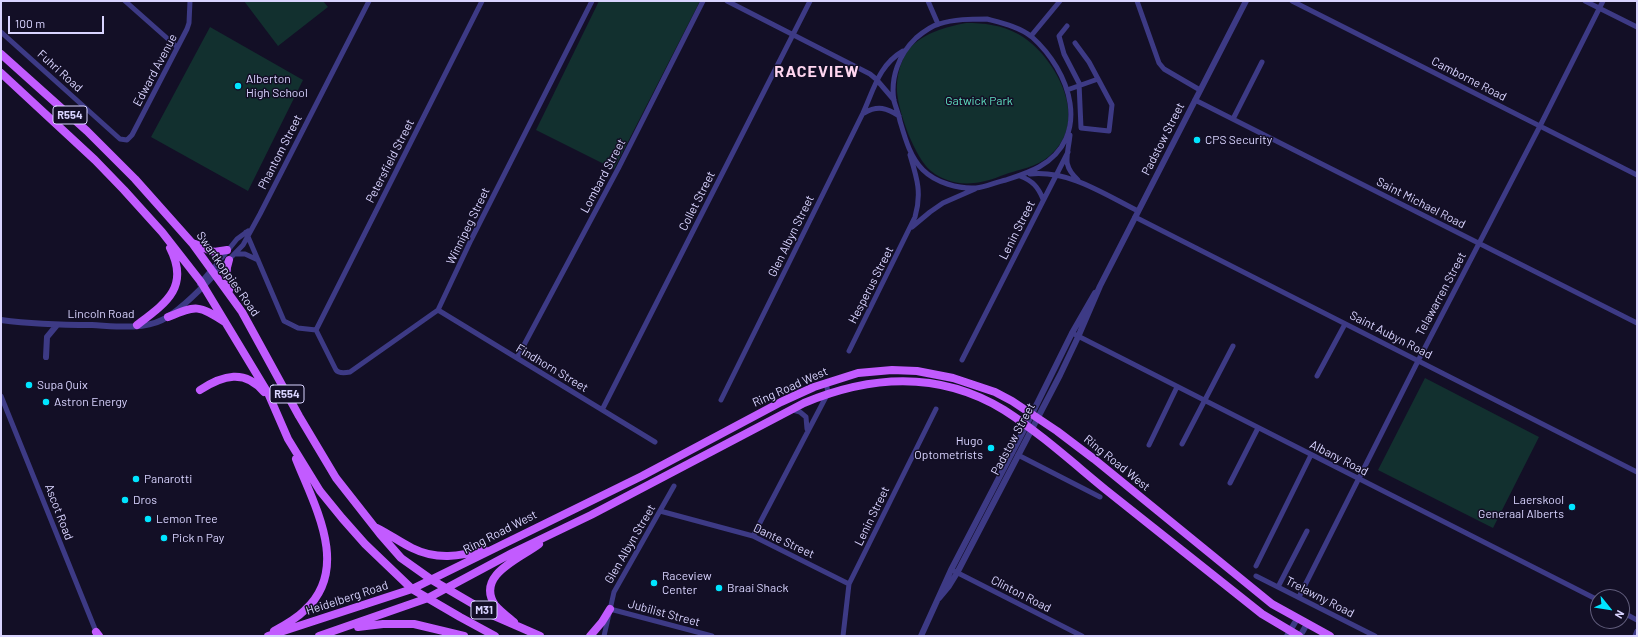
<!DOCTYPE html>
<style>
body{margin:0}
#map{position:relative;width:1638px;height:637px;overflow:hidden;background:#130f26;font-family:Barlow,sans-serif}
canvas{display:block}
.frame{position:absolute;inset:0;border:2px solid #d9d4ff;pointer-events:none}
.north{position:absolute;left:1590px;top:589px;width:40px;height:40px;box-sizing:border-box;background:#130f26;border:1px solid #625e7d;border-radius:50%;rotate:120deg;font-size:11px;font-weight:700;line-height:16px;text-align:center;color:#d9d4ff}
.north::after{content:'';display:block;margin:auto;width:14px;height:18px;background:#00e5ff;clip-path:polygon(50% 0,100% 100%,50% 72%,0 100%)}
.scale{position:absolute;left:8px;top:16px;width:96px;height:18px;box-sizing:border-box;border:2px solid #d9d4ff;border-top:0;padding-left:5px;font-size:12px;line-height:14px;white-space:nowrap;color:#d9d4ff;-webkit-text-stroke:3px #130f26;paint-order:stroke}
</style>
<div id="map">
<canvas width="1638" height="637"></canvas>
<div class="frame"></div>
<div class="north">N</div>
<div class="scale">100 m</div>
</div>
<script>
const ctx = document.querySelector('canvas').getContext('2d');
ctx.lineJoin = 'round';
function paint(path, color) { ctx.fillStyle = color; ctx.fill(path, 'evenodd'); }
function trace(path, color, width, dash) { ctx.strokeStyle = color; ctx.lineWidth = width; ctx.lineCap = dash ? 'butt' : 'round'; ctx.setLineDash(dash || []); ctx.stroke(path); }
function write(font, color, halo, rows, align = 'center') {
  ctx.font = font + ' Barlow,sans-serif'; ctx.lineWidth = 3; ctx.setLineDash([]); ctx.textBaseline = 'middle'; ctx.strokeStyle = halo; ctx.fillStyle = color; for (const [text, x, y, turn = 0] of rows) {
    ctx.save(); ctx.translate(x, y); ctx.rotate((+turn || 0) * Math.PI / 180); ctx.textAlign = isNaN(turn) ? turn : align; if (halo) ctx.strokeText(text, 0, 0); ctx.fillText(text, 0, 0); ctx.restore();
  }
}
const green = new Path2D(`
 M 244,1 L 323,1 L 328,7 L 278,46 Z
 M 599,1 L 700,1 L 614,169 L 536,130 Z
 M 966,23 C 984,23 1002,25 1018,34 C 1051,52 1085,109 1060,144 C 1046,164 1030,167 1009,173 C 998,177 986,182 974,183 C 960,185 943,181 931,171 C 915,158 899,114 897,92 C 896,78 900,61 909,49 C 923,33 946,27 966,23 Z
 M 210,27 L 303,80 L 248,191 L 151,137 Z
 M 1425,378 L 1539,437 L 1493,528 L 1378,470 Z`);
const minor = new Path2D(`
 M 125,1 L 177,47
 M 727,1 L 870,74 L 876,79 L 894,100
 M 928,1 L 938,24
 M 1137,1 L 1159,63 L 1164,69 L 1200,90
 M 1292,1 L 1637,175
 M 1585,1 L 1637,27
 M 987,19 C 1002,23 1020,27 1032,37 C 1070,71 1093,136 1039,167 C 1028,173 1018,176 1006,180 C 996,182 986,187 976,188 C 959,189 936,183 923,170 C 910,157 905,138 900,121 C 899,115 896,108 894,101 C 890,78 899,54 916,38 C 922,33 931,26 939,24 C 954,19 971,19 987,19 Z
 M 1067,26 L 1059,36 L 1064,54 L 1079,83 L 1081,128 L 1109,131 L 1112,105 L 1089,62 L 1075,43
 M 1,32 L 120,139 L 127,140 L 132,135 L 187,29 L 189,23 L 190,1
 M 1031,36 L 1060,1
 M 1067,90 L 1098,79
 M 1195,100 L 1637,323
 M 864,113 C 878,105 887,108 899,116
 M 1233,119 L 1262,62
 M 1070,135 C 1068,156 1061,164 1078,180
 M 1030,174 C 1069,170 1104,194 1138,211
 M 1020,176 C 1033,181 1038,187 1043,199
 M 1135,217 L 1637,472
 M 912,227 L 930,212 L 943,203 L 975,189
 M 246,232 L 284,321 L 298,328 L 316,330
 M 235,254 L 245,254 L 258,260
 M 212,270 L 237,239 L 248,231
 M 215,274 L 243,245 L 260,214 L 369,1
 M 438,310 L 655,442
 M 316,330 L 336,370 C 339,374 345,373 350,372 L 438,310 L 471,240 L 592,1
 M 316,330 L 482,1
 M 1072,333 L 1598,600
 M 849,351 L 915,217 C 922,193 917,178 910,155
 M 517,358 L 619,167 L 703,1
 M 962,360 L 1068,152
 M 1317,376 L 1345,324
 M 1,396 L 97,634
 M 721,400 L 863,113 C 874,89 879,65 903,51
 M 602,410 L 810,1
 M 793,410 L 800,412 L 806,417 L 807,429
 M 1182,444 L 1233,346
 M 1149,445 L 1177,387
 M 1018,455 L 1100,497
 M 1230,483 L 1258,428
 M 660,511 L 753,536 L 849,584
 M 753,536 L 828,393 L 826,382
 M 1256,566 L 1311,455
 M 954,571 L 1082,636
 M 1256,576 L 1375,636
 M 1278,587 L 1307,531
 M 1299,597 L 1418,361 L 1540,126 L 1603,1
 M 610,609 L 712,636
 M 1622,612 L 1637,620
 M 604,636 L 614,592 L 674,486
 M 843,636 L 849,584 L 936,409
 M 1635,636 L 1637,631`);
const tertiary = new Path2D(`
 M 200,284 L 212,270
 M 1,320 C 31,324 62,325 92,325 C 114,326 142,330 162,320 C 180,311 201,289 215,274
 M 46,357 L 47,337 L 57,325
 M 939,598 L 949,586 L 957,573 L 1060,375 L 1078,337 L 1100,286 L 1246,1
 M 921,636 L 951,570 L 1026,426 L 1072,333 L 1095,293
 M 1287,636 L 1297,619
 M 1300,636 L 1307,624`);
const primary = new Path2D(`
 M 1,54 L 87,131 L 135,179 L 192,243 L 242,312 L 299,416 L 336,478 L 380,534 L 401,558 L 432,580 L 492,615 L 540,636
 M 1,73 L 95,160 L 124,190 L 162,232 L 201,282 L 268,393 L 288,439 L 320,491 L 342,518 L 365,544 L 412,589 L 460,617 L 495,636
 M 195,244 L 214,252 L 227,250
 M 229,260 C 225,271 226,280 229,290
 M 168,317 C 197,305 198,305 225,322
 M 137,325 C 166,303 190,287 170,248
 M 200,390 C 223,375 245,369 264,392
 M 377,528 C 389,534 400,542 412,548 C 436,560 460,557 484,549
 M 514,622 C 508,617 500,611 495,605 C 475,575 521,558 539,544
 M 358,627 L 383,624 L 414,624 L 464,636
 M 274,631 C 285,625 296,619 305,610 C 351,568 314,505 296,459
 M 96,632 L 99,636
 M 268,636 L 412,589 L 642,476 L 781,402 L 814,387 L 858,373 L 892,370 L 917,371 L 953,378 L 995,392 L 1012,401 L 1057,431 L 1094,459 L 1272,604 L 1330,636
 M 319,636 L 428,598 L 512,553 L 591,515 L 804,403 C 871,375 940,371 1004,410 C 1040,433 1073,463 1106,490 C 1158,531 1210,573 1262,614 L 1299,636
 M 590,636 L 602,622 L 610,609`);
const markers = [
 [238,86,4,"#00e5ff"],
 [1197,140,4,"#00e5ff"],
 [29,385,4,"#00e5ff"],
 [46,402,4,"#00e5ff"],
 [991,448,4,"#00e5ff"],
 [136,479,4,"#00e5ff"],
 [125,500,4,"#00e5ff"],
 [1572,507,4,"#00e5ff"],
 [148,519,4,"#00e5ff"],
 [164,538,4,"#00e5ff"],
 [654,583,4,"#00e5ff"],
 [719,588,4,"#00e5ff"]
];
const shields = [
 [70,115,34],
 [287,394,34],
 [484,610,26]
];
const shieldNames = [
 ["R554",70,115],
 ["R554",287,394],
 ["M31",484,610]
];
const streetNames = [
 ["Edward Avenue",155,70,-62],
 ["Fuhri Road",60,71,42],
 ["Camborne Road",1469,79,27],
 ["Padstow Street",1163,139,-63],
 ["Phantom Street",280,152,-63],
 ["Petersfield Street",390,161,-63],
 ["Lombard Street",603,176,-62],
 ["Collet Street",697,201,-63],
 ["Saint Michael Road",1421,203,27],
 ["Winnipeg Street",468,226,-64],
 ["Lenin Street",1017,230,-63],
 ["Glen Albyn Street",791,236,-64],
 ["Swartkoppies Road",228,274,55],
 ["Hesperus Street",871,285,-63],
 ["Telawarren Street",1441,294,-62],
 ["Lincoln Road",101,314],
 ["Saint Aubyn Road",1391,335,27],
 ["Findhorn Street",552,368,31],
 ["Ring Road West",790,387,-24],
 ["Padstow Street",1013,439,-62],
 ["Albany Road",1339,458,27],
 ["Ring Road West",1117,463,39],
 ["Ascot Road",59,512,69],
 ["Lenin Street",872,516,-64],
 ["Ring Road West",500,532,-27],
 ["Dante Street",784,541,25],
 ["Glen Albyn Street",630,544,-60],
 ["Clinton Road",1021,594,27],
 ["Trelawny Road",1320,597,27],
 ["Heidelberg Road",347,598,-18],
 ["Jubilist Street",664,613,15]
];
const poiNames = [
 ["Alberton",246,79],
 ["High School",246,93],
 ["CPS Security",1205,140],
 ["Supa Quix",37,385],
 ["Astron Energy",54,402],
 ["Hugo",983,441,"right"],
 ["Optometrists",983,455,"right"],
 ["Panarotti",144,479],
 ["Dros",133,500],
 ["Laerskool",1564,500,"right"],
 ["Generaal Alberts",1564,514,"right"],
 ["Lemon Tree",156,519],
 ["Pick n Pay",172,538],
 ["Raceview",662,576],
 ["Center",662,590],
 ["Braai Shack",727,588]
];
const parkNames = [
 ["Gatwick Park",979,101]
];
const districtNames = [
 ["RACEVIEW",817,72]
];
paint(green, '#12302f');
trace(minor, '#3d3a85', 5);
trace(tertiary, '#3d3a85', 6);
trace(primary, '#c25bff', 8);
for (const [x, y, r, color] of markers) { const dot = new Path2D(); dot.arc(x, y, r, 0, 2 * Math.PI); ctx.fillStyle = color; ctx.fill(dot); trace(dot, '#130f26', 1.5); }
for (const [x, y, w] of shields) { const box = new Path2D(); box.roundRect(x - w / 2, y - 9, w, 18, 3); ctx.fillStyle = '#130f26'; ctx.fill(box); trace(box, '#d9d4ff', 1); }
write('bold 11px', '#d9d4ff', null, shieldNames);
write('12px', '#d9d4ff', '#130f26', streetNames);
write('12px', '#d9d4ff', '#130f26', poiNames, 'left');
write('12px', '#5fe0c0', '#130f26', parkNames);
ctx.letterSpacing = '1px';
write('bold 16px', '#ffd6f0', '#130f26', districtNames);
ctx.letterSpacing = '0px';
</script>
